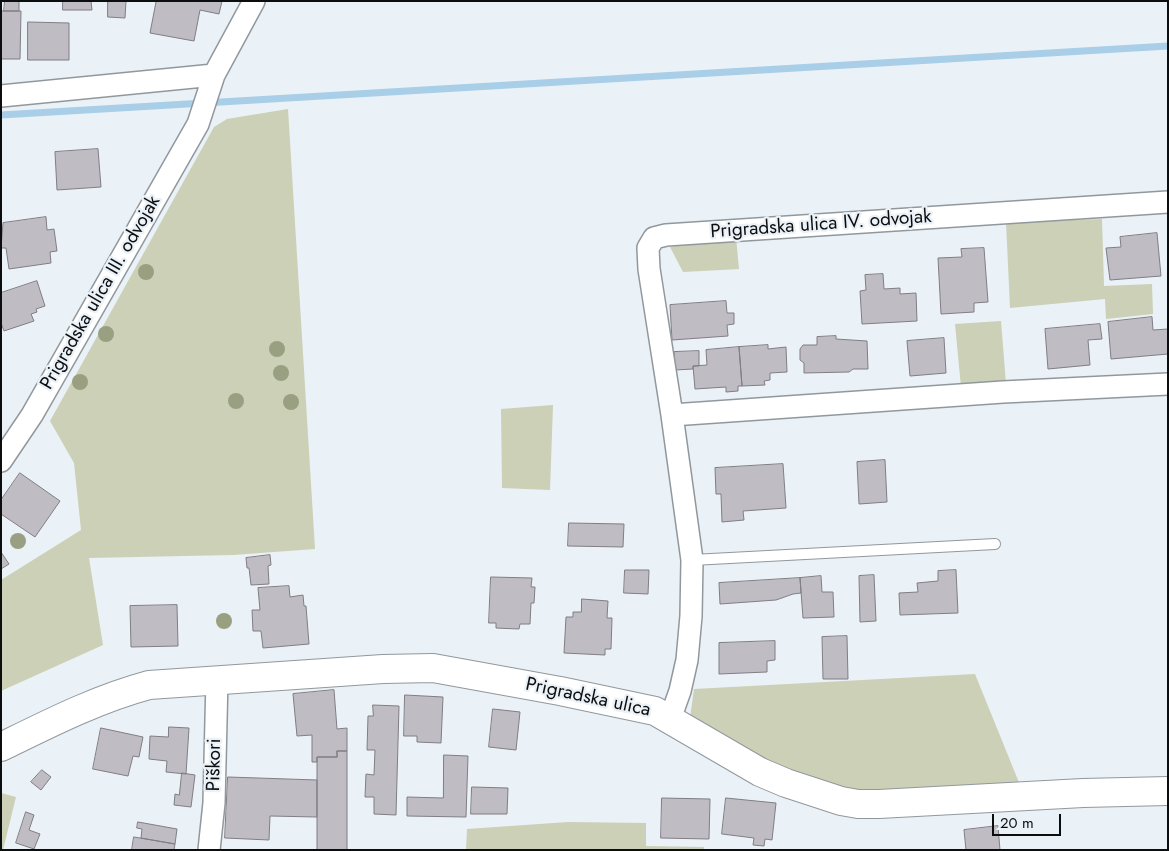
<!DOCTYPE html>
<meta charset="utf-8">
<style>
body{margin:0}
#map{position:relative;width:1169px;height:851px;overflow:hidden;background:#eaf1f7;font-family:Jost,sans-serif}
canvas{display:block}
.frame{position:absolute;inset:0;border:2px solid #0b0d0f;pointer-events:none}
.scale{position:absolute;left:992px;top:814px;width:69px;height:22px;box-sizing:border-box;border:2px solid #0b0d0f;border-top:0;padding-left:6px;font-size:15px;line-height:18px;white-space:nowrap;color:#0b0d0f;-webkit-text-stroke:4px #eaf1f7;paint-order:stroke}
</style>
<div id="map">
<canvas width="1169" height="851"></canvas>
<div class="frame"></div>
<div class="scale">20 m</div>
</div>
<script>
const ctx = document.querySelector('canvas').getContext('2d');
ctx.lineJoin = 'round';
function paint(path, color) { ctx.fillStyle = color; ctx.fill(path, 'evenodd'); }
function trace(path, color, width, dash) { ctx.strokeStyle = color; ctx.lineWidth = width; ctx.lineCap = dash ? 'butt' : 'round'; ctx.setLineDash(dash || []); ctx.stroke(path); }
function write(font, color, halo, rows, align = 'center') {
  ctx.font = font + ' Jost,sans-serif'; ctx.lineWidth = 4.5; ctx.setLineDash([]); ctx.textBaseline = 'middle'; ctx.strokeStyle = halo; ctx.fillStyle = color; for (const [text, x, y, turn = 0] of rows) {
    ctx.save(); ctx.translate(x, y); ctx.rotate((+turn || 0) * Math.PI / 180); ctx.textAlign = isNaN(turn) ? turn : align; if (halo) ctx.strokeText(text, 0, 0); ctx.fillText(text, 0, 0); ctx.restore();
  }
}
const green = new Path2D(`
 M 288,109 L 315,549 L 233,555 L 89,558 L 103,645 L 1,691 L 1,580 L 81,530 L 74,463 L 50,421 L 214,127 L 227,119 Z
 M 1102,219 L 1104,286 L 1152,284 L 1153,314 L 1106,319 L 1105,299 L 1010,308 L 1006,222 Z
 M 736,237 L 739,269 L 683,272 L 670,247 L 690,242 Z
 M 1001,321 L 1006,384 L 961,387 L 955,324 Z
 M 553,405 L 550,490 L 502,488 L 501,409 Z
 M 975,674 L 1020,785 L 856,792 L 810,783 L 748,754 L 690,718 L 694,689 Z
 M 1,793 L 16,797 L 3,850 L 1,850 Z
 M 568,822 L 646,823 L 646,846 L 704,847 L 704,850 L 466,850 L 467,829 Z`);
const stream = new Path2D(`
 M 1,115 L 1168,46`);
const building = new Path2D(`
 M 5,1 L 19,1 L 19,11 L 4,11 Z
 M 63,1 L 91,1 L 92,10 L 63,10 Z
 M 108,1 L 126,1 L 125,18 L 108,17 Z
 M 153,1 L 222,1 L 219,14 L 200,10 L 194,41 L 150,33 L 156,2 Z
 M 1,11 L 21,11 L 20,59 L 1,59 Z
 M 28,22 L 69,23 L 69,60 L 28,60 Z
 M 98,149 L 101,187 L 57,190 L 55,152 Z
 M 46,217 L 47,230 L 54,229 L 57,251 L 50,252 L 51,263 L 9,269 L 6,248 L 1,248 L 3,223 Z
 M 1157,233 L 1161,276 L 1110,280 L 1106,248 L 1121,247 L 1120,237 Z
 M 984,248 L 988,302 L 974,303 L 974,312 L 941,314 L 938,258 L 962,257 L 961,249 Z
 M 883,274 L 884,289 L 900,288 L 900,294 L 916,293 L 917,321 L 862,324 L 860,291 L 866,290 L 865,275 Z
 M 37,281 L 45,306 L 36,309 L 37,312 L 31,314 L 34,321 L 4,331 L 1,323 L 1,293 Z
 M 726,301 L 727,313 L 734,313 L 734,324 L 727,325 L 728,336 L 672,340 L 670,305 Z
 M 1152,317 L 1153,330 L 1168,329 L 1168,354 L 1111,359 L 1108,322 Z
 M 1100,324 L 1102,339 L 1088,340 L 1090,365 L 1048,369 L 1045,329 Z
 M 836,336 L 836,339 L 867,341 L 868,369 L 853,369 L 849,372 L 804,373 L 804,363 L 800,360 L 800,349 L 803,345 L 817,345 L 817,337 Z
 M 944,338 L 946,373 L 910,376 L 907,341 Z
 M 768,345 L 768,349 L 786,347 L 787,372 L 770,373 L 770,380 L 764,381 L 765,385 L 742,386 L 739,347 Z
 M 739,347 L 742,386 L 738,386 L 738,391 L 726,392 L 726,387 L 695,389 L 693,366 L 707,365 L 706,350 Z
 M 699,351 L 699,366 L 693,366 L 693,369 L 675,370 L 674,352 Z
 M 885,460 L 887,502 L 859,504 L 857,462 Z
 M 783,464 L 786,508 L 743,511 L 744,520 L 722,522 L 721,494 L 716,494 L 715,468 Z
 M 20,473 L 60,501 L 35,537 L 1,514 L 1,500 Z
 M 569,523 L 624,524 L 623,547 L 568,546 Z
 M 1,552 L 9,564 L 1,569 Z
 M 270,555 L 271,565 L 268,566 L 269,584 L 251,585 L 249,568 L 247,568 L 246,558 Z
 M 625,570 L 649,570 L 648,594 L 624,593 Z
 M 956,570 L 958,613 L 900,615 L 899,593 L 918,592 L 917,583 L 938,581 L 938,571 Z
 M 874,575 L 876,621 L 860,622 L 859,576 Z
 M 821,576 L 822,592 L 833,592 L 834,617 L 803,618 L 800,578 Z
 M 491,577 L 532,578 L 531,587 L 535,587 L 534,603 L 531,603 L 530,624 L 520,624 L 519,629 L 496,628 L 496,623 L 489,623 Z
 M 800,578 L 801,593 L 793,594 L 776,600 L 720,604 L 719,583 Z
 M 289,586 L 290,597 L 303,595 L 304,606 L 306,606 L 309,644 L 263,648 L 261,631 L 253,631 L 252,610 L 260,610 L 258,588 Z
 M 582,599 L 608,601 L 607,618 L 612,618 L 611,649 L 605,649 L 605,655 L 564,653 L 566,617 L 573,617 L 573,612 L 581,612 Z
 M 177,605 L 178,646 L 131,647 L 130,606 Z
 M 847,636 L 848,679 L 823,679 L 822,637 Z
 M 775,641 L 775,660 L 767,661 L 767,672 L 719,674 L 719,643 Z
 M 334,690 L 337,729 L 347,728 L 347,751 L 337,751 L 337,757 L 317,757 L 317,762 L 312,762 L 312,735 L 297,736 L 293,694 Z
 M 405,695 L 443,697 L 441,743 L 417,742 L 417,736 L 404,736 Z
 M 373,705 L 399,706 L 396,815 L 374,814 L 374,797 L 365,797 L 366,774 L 374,775 L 375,750 L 367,750 L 368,716 L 373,716 Z
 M 493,709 L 520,712 L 516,750 L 489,747 Z
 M 169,727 L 189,728 L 186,774 L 166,772 L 167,761 L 149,759 L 150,736 L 168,737 Z
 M 101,728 L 143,737 L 139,757 L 133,756 L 128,776 L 93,769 Z
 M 337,751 L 347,751 L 347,850 L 317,850 L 317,757 L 337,757 Z
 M 444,755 L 468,756 L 466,817 L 407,816 L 407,797 L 443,798 Z
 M 42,770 L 51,777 L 41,790 L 31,782 Z
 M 182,773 L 195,775 L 191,807 L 174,805 L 175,794 L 179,795 Z
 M 228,777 L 317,780 L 317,817 L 270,816 L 269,840 L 225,838 Z
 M 472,787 L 508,788 L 507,814 L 471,814 Z
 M 662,798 L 710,799 L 709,839 L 661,838 Z
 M 726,798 L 776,803 L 772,840 L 765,839 L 764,846 L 753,845 L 754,838 L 722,834 Z
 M 26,812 L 34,815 L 29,830 L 40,834 L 34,849 L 16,843 Z
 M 138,822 L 177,829 L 175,844 L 141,838 L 142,829 L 137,828 Z
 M 998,826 L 1000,850 L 966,850 L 964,830 Z
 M 134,837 L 175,844 L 174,850 L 132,850 Z`);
const service = new Path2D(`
 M 692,560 L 995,544`);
const minor = new Path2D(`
 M 1,96 L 214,75
 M 672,415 L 1003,392 L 1168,384
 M 1,461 L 32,415 L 198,124 L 214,75 L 254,1
 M 670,719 L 680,691 L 687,660 L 691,616 L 692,560 L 672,415 L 649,269 L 648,248 L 654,238 L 666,235 L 1168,202
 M 209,850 L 214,803 L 217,679`);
const secondary = new Path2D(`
 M 1,747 C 50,723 97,699 149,685 L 383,669 L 433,668 L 560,691 L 655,711 L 760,772 L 786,783 L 841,801 L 858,804 L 879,804 L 1083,793 L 1168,791`);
const trees = [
 [146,272],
 [106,334],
 [277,349],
 [281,373],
 [80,382],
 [236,401],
 [291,402],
 [18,541],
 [224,621]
];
const streetNames = [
 ["Prigradska ulica IV. odvojak",821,225,-4],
 ["Prigradska ulica III. odvojak",101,293,-60],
 ["Prigradska ulica",588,698,12],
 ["Piškori",215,765,-89]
];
paint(green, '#cbd0b6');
trace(stream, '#a9cee8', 7);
paint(building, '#bfbcc4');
trace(building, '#807d84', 1);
trace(service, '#91989d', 12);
trace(minor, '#91989d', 24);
trace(secondary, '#91989d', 30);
trace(service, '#fff', 10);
trace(minor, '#fff', 21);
trace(secondary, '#fff', 28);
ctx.fillStyle = '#99a081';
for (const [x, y] of trees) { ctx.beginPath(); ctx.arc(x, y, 8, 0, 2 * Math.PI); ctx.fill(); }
write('19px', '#0b0d0f', '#eaf1f7', streetNames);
</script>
